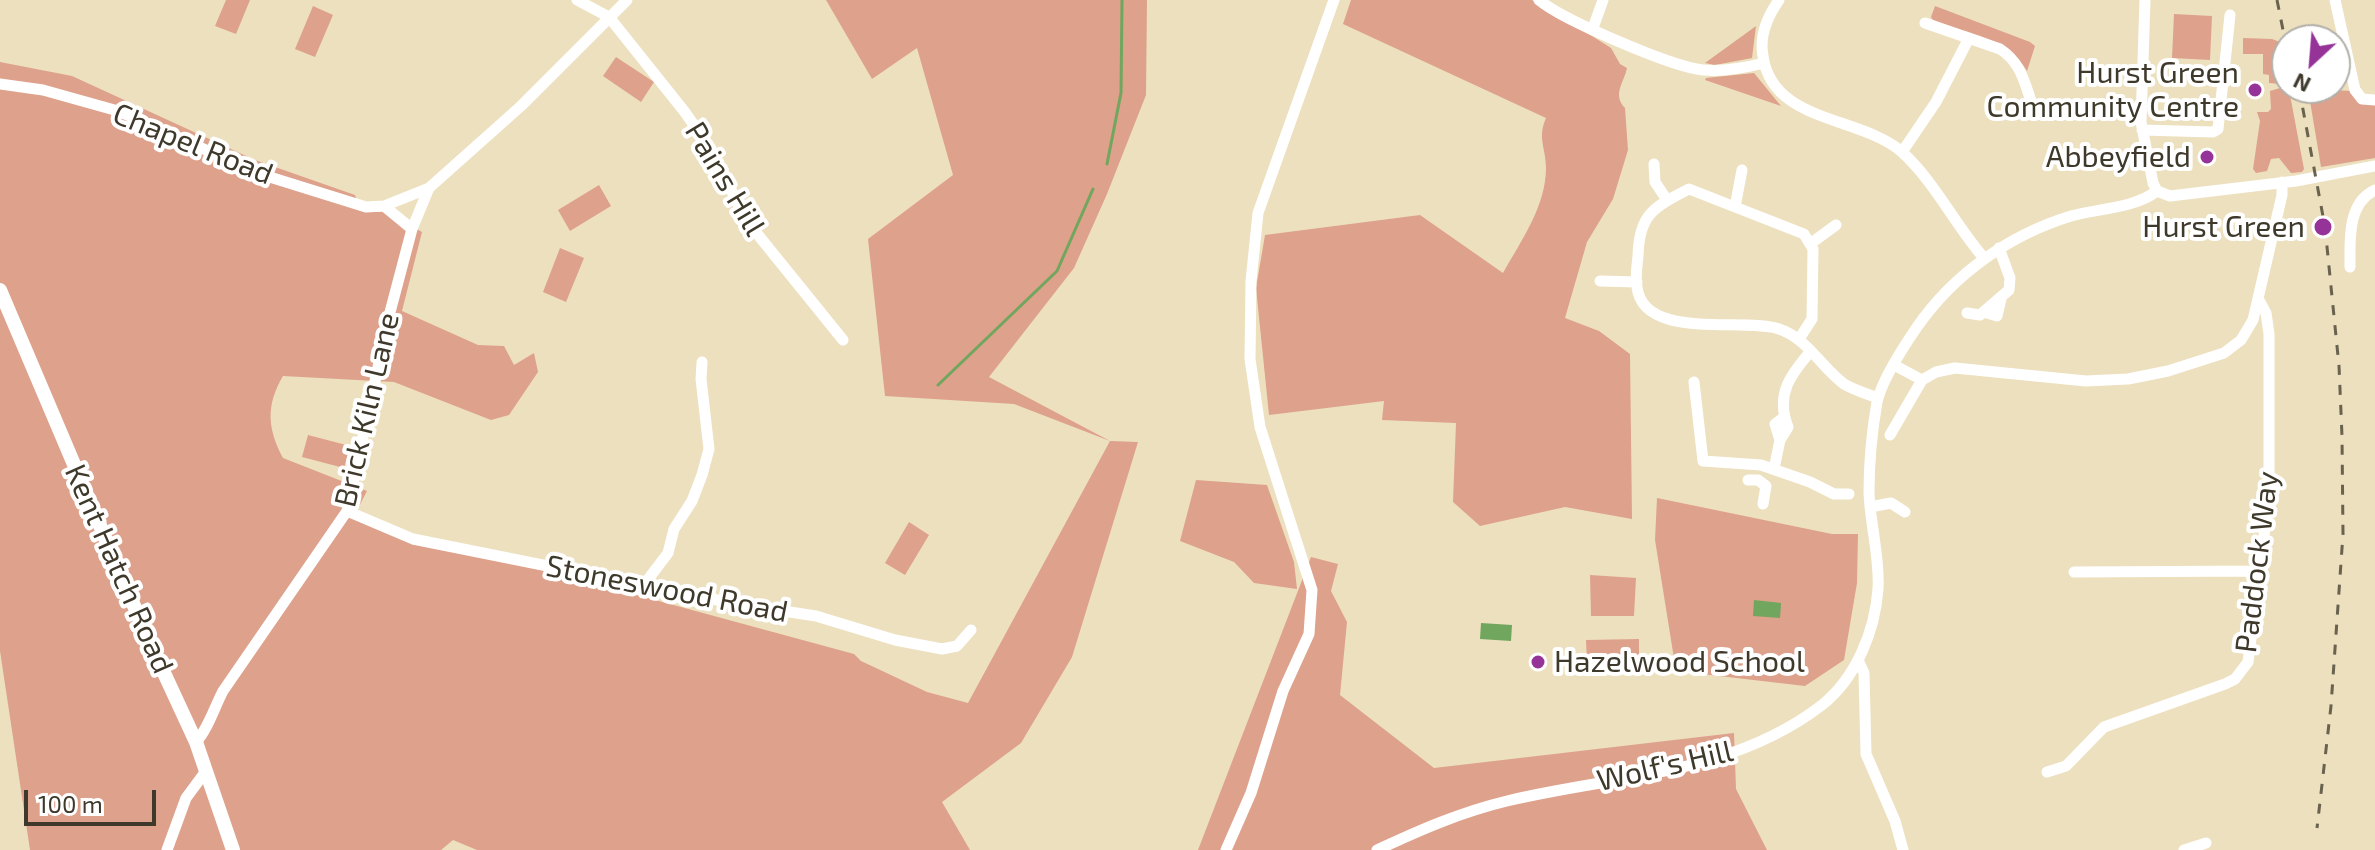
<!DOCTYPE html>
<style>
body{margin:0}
#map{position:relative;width:2375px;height:850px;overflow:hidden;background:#ede0be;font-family:"Exo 2",sans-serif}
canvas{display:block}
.north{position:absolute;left:2271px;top:24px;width:80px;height:80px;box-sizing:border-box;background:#fff;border:2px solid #b2b0aa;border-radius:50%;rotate:206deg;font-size:22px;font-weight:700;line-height:32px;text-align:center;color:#3e392b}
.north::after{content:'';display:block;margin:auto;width:28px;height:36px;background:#963399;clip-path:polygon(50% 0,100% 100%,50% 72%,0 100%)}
.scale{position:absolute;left:24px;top:790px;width:132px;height:36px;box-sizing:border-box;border:4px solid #3e392b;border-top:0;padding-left:10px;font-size:24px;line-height:28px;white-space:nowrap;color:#3e392b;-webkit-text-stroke:6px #fff;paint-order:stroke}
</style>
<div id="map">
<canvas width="2375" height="850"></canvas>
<div class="north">N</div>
<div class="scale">100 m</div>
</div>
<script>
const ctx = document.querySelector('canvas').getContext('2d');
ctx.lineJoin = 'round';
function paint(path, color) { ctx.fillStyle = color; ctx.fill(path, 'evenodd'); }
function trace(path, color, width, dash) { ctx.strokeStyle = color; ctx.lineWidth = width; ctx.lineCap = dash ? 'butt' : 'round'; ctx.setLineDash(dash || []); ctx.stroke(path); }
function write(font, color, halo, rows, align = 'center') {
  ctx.font = font + ' "Exo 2",sans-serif'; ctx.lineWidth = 8; ctx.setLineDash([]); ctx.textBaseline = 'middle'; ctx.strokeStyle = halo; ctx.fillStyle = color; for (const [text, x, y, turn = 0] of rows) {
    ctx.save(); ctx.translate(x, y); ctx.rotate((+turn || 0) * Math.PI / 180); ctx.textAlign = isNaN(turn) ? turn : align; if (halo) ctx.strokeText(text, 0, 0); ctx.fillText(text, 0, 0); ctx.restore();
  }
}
const green = new Path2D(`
 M 226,0 L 250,0 L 236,34 L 215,26 Z
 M 826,0 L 1147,0 L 1146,95 L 1107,194 L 1074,268 L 989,377 L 1110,441 L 1138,442 L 1072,657 L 1021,743 L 942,802 L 970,850 L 477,850 L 453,840 L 441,850 L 30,850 L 0,651 L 0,62 L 72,76 L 255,160 L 355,195 L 360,211 L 386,212 L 422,232 L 402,311 L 478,345 L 504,346 L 514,365 L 534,353 L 538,372 L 509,415 L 491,420 L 394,382 L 283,376 C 266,405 267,428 283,458 L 367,491 L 353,518 L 854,654 L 861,661 L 927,692 L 968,703 L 1110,441 L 1014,404 L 885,396 L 868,239 L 953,175 L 917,48 L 872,79 Z
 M 1351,0 L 1532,0 L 1541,8 L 1584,28 L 1584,31 L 1611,48 L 1620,64 L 1627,68 C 1624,83 1612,94 1625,108 L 1628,150 L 1613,199 L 1587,242 L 1565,318 L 1599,331 L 1630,354 L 1632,519 L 1565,507 L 1480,526 L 1453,502 L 1456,423 L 1382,420 L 1384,401 L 1269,415 L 1256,288 L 1265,235 L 1420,215 L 1503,273 C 1521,241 1546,206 1546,168 C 1546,148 1537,138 1546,118 L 1343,24 Z
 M 313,6 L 333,15 L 315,57 L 295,49 Z
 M 1935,6 L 2030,42 L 2035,46 L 2027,71 C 2008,38 1968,33 1934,22 L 1931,17 Z
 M 2174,14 L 2212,16 L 2210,60 L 2172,58 Z
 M 1756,26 L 1752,58 L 1715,65 L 1705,63 Z
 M 2243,38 L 2272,39 L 2280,42 L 2304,169 L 2302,172 L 2291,173 L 2279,158 L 2271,159 L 2267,171 L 2256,173 L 2253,169 L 2260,121 L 2257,112 L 2268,112 L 2271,109 L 2270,91 L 2280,88 L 2281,84 L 2269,83 L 2269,75 L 2263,74 L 2263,54 L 2243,54 Z
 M 616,57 L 654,82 L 641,102 L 603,76 Z
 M 1754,73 L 1781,106 L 1705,80 L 1706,78 Z
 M 2311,89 L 2352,91 L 2375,101 L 2375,158 L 2321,167 L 2309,95 Z
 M 599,185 L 611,206 L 570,231 L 558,210 Z
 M 560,248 L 584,258 L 566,302 L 543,292 Z
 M 308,435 L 350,446 L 344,468 L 302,457 Z
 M 1196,480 L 1267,485 L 1294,562 L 1297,589 L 1254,583 L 1234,562 L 1180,541 Z
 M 1657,498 L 1832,534 L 1858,534 L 1857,583 L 1844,660 L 1805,686 L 1676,671 L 1655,540 Z
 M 909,522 L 929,535 L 905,575 L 885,563 Z
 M 1311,557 L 1338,564 L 1331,591 L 1347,622 L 1340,695 L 1434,768 L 1734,733 L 1736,789 L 1767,850 L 1198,850 Z
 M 1590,575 L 1636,578 L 1634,616 L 1591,616 Z
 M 1639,639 L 1639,661 L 1587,662 L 1586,640 Z`);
const water = new Path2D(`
 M 1754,600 L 1781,603 L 1780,618 L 1753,616 Z
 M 1481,623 L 1512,625 L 1511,641 L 1480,639 Z`);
const stream = new Path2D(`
 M 1107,164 L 1121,93 L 1122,0
 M 938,385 L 1057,271 L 1093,189`);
const minor = new Path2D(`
 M 577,0 L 609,17 L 684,111 L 711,149 L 746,220 L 843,340
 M 1539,0 C 1563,20 1672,67 1703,70 C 1724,72 1744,68 1764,63
 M 1779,0 C 1767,17 1759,35 1763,56 C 1772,123 1861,116 1902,152 C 1935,182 1955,225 1984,258
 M 2145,0 L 2141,122 L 2153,183 L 2157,191
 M 2335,0 L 2355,90 L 2362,99 L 2375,100
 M 1925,23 L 2000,49 C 2020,62 2024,80 2031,101
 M 1593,28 L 1603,0
 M 0,84 L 43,90 L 118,111 L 260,174 L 366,207 L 384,206
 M 2142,130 L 2213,132 L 2218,129 L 2230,15
 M 1902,152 L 1936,102 L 1969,38
 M 1654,164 L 1655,182 L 1667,200
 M 2157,191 L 2170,196 L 2296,181 L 2375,166
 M 1735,207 L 1742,170
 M 412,229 L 384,206 L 429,188
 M 1810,244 L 1836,225
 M 2350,267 C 2350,240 2347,203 2375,190
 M 1600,281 L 1637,282
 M 1984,312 L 1997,316 L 2001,299
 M 1967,313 L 1980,315 L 2009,290 L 2010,278 L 1999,248
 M 1799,339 L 1812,319 L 1813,249 L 1804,234 L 1689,189 C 1654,207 1639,214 1638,256 C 1637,266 1635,277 1637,287 C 1643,341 1744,317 1779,329 C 1807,338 1821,367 1844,384 C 1854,390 1867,394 1878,398
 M 1894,365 L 1922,380 L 1936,372 L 1955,368 L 2086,381 L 2128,379 L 2168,371 L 2224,353 L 2241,340 L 2253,320 L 2282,195 L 2282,182
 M 1694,382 L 1703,461 L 1761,465 L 1810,482 L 1834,494 L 1849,494
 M 1890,435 L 1922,380
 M 1780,440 L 1775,424 L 1784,417
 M 1774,469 L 1780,440 L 1788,427 C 1775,394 1791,374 1811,351
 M 1748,480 L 1758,480 L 1766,486 L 1763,504
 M 1870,507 L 1891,503 L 1905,512
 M 347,511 L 413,539 L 737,604 L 816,616 L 895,640 L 942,649 L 957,646 L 971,630
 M 2074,572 L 2260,571
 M 643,586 L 668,553 L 674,529 L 692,501 L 702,475 L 709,449 L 701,379 L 702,362
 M 1858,660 L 1864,673 L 1866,754 L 1895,821 L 1903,850
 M 196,742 C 207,731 215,706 223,691 L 347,511 L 389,316 L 412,229 L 429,188 L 521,106 L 627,0
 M 2047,772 L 2066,766 L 2104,727 L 2225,684 L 2235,679 L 2248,662 L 2269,496 L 2269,334 L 2266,313 L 2259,300
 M 167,850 L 186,798 L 206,771
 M 1226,850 L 1251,793 L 1283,691 L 1309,634 L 1312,590 L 1260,427 L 1250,359 L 1251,281 L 1258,213 L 1334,0
 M 1377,850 C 1420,830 1461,812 1507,801 C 1614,775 1730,776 1822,705 C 1856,678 1875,631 1878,589 C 1880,557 1870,524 1869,492 C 1869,463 1872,431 1877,402 C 1882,380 1904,346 1917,327 C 1954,274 2009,235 2071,216 C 2099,208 2133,209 2157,191
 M 2184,850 L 2206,843`);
const major = new Path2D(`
 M 0,290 L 146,634 L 196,742 L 233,850`);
const rail = new Path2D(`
 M 2277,0 L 2287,50
 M 2299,88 L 2325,227 L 2339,366 L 2342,436 L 2343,534 L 2331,706 L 2317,828`);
const markers = [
 [2255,90,8,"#963399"],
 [2207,157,8,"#963399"],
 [2323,227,10,"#963399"],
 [1538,662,8,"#963399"]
];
const poiNames = [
 ["Hurst Green",2239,73],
 ["Community Centre",2239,107],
 ["Abbeyfield",2191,157],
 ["Hurst Green",2305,227],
 ["Hazelwood School",1554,662,"left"]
];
const streetNames = [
 ["Chapel Road",193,144,22],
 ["Pains Hill",725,179,59],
 ["Brick Kiln Lane",367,410,-77],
 ["Paddock Way",2257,562,-83],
 ["Kent Hatch Road",119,569,66],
 ["Stoneswood Road",667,589,11],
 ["Wolf's Hill",1665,766,-13]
];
paint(green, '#dea18b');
paint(water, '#71a65e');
trace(stream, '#71a65e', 3);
trace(minor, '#fff', 11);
trace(major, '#fff', 14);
trace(rail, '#69624f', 3, [10, 10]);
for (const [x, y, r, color] of markers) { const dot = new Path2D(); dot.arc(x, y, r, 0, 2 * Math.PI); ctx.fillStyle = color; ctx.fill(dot); trace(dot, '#fff', 3); }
write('30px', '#3e392b', '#fff', poiNames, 'right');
write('30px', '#3e392b', '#fff', streetNames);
</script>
